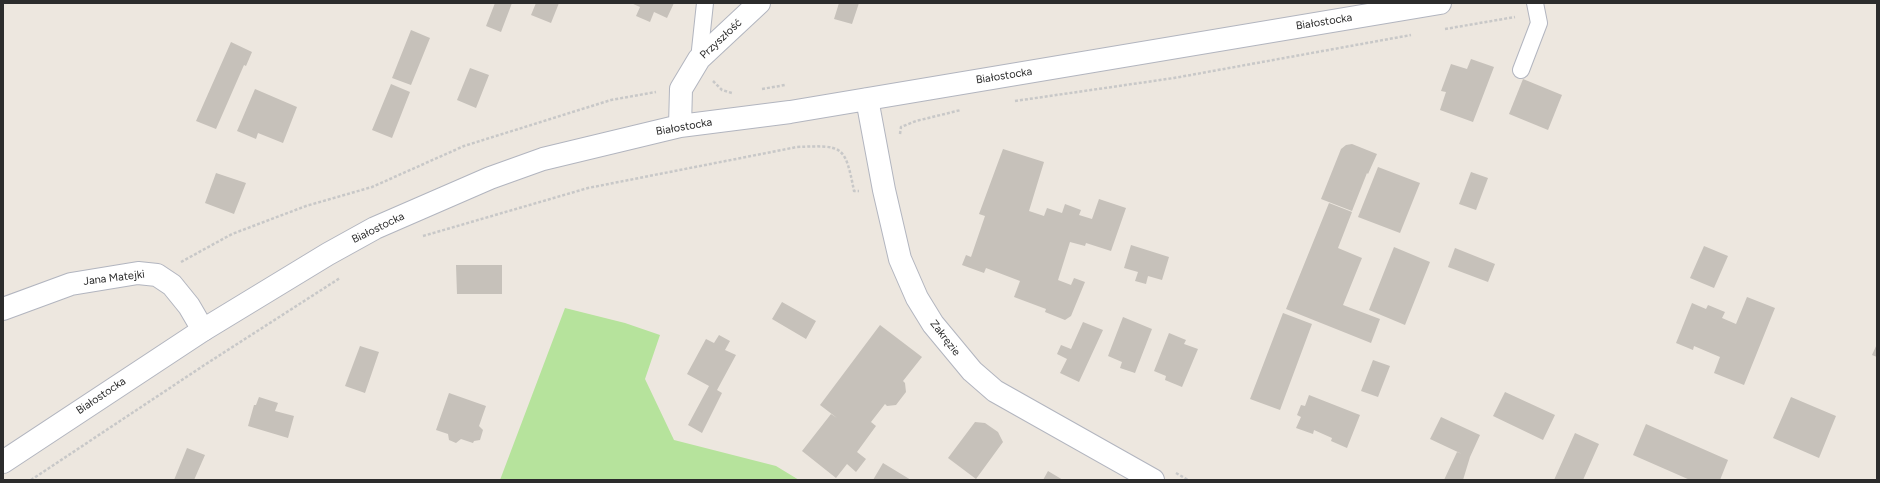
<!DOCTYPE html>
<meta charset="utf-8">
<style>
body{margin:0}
#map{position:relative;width:1880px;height:483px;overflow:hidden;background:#ede7df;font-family:Figtree,sans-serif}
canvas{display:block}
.frame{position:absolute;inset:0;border:4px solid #2c2c2c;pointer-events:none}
</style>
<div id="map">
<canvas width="1880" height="483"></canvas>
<div class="frame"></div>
</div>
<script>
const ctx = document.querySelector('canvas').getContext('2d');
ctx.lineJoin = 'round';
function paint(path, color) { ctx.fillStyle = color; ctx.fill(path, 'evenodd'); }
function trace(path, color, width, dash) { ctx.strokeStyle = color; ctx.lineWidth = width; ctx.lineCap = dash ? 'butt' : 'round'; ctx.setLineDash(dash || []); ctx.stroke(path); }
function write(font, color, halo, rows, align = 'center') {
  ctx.font = font + ' Figtree,sans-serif'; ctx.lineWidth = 4; ctx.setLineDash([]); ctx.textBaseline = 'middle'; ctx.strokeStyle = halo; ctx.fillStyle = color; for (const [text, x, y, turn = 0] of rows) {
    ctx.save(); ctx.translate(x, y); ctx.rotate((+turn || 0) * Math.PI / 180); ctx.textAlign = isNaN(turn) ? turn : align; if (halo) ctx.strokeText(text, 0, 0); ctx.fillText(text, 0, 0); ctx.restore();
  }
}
const green = new Path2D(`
 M 565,308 L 625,323 L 660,335 L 645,379 L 674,440 L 776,466 L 799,480 L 500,480 Z`);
const building = new Path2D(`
 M 495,3 L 512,3 L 501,32 L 486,26 Z
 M 536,3 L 559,3 L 551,23 L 531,15 Z
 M 631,3 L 674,3 L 667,18 L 654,12 L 650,22 L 636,16 L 640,7 Z
 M 839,3 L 859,3 L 852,24 L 834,19 Z
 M 411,30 L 430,38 L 411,85 L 392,78 Z
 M 231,42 L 252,52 L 246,66 L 244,65 L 216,129 L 196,121 Z
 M 1471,59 L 1494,67 L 1473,122 L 1440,110 L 1446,92 L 1441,91 L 1451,64 L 1467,69 Z
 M 470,68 L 489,75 L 476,108 L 457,100 Z
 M 1523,79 L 1562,95 L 1548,130 L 1509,114 Z
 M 391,84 L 410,92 L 392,138 L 372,130 Z
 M 255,89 L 297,107 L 283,143 L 258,133 L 256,139 L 237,131 Z
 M 1352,144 L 1377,154 L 1368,174 L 1367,173 L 1352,211 L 1321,199 L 1341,149 L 1346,145 Z
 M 1003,149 L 1044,162 L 1029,211 L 1044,216 L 1047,208 L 1062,213 L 1065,204 L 1081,210 L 1079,215 L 1092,219 L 1099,199 L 1126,208 L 1111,251 L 1086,243 L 1085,246 L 1070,242 L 1058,280 L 1071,285 L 1074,278 L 1085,282 L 1071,316 L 1065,320 L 1045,312 L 1046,309 L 1014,297 L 1020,281 L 986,268 L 984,273 L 962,265 L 966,255 L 971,257 L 985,216 L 979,214 Z
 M 1378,167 L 1420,183 L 1400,233 L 1358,217 Z
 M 1471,172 L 1488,178 L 1476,210 L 1459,204 Z
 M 216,173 L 246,183 L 234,214 L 205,203 Z
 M 1329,203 L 1352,212 L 1338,248 L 1362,258 L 1343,305 L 1380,319 L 1371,343 L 1286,309 Z
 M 1131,245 L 1169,257 L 1162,280 L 1148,276 L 1146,284 L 1135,281 L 1138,272 L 1124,268 Z
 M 1704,246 L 1728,256 L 1714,288 L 1690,278 Z
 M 1394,247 L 1430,262 L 1405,325 L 1369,310 Z
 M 1455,248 L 1495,264 L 1488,282 L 1448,267 Z
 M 456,265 L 502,265 L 502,294 L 457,294 Z
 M 1747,297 L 1775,308 L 1744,385 L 1714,373 L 1720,357 L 1694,346 L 1693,350 L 1676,343 L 1692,303 L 1706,309 L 1708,305 L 1725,312 L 1722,318 L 1736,324 Z
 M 782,302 L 816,321 L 806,339 L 772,319 Z
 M 1283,313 L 1312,324 L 1280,410 L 1250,399 Z
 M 1123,317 L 1152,329 L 1135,373 L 1120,368 L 1122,362 L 1108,356 Z
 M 1083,322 L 1103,330 L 1079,382 L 1060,373 L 1067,359 L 1057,354 L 1061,345 L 1071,349 Z
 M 880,325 L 922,357 L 903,381 L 905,383 L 906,392 L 896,405 L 887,406 L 885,404 L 871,422 L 876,426 L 857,452 L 866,459 L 856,472 L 847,464 L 836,478 L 802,451 L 831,414 L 837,418 L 820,405 Z
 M 1169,333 L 1186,340 L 1184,344 L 1198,349 L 1182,387 L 1165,380 L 1166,376 L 1154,371 Z
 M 719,335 L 730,341 L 725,350 L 736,355 L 717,390 L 722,393 L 702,433 L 688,425 L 709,386 L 687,374 L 706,339 L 714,343 Z
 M 1877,344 L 1877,357 L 1872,355 Z
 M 360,346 L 379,352 L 365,393 L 345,386 Z
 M 1373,360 L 1390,366 L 1378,397 L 1361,391 Z
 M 1505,392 L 1555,415 L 1543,440 L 1493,416 Z
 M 449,393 L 486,406 L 479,426 L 483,430 L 480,440 L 474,441 L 473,443 L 461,439 L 456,443 L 449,440 L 448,434 L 436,430 Z
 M 1309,395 L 1360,415 L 1347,448 L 1331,441 L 1332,438 L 1314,430 L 1313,434 L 1296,428 L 1301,417 L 1297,415 L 1301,405 L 1305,406 Z
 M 259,397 L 278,403 L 275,411 L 294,416 L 288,438 L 248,426 L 254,405 L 256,405 Z
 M 1791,397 L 1836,416 L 1819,458 L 1773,438 Z
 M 1441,417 L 1480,435 L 1470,457 L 1463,480 L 1444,480 L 1457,452 L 1462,454 L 1430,439 Z
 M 975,422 L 985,423 L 998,432 L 1003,442 L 976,479 L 948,458 Z
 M 1646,424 L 1728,460 L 1720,480 L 1690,480 L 1633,455 Z
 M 1575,433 L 1599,444 L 1583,480 L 1554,480 Z
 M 187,448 L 205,455 L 194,480 L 174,480 Z
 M 883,463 L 911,480 L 873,480 Z
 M 1048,471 L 1063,480 L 1043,480 Z`);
const path = new Path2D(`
 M 1445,29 L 1515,17
 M 713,81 L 722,90 L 732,93
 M 762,89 L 785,85
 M 1015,101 L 1174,78 L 1411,35
 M 900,134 L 901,127 L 916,121 L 961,110
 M 423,236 L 588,188 L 797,147 C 843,145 845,145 854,191 L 859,191
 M 181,262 L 232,234 L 306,206 L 372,187 L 464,146 L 611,100 L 656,92
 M 1176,473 L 1188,480
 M 31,480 L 206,364 L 340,278`);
const lane = new Path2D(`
 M 699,59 L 705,3
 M 1521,70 L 1539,23 L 1535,3`);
const street = new Path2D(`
 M 3,309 L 71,284 L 138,273 L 157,275 L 172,285 L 189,306 L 203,330`);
const secondary = new Path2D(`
 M 867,99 L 884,190 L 900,259 L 917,298 L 933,324 L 972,371 L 995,391 L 1153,480
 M 680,126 L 681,89 L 699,59 L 759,3
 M 3,462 L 203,330 L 328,254 L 375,228 L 490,178 L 543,159 L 680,126 L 790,112 L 1440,3`);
const streetNames = [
 ["Białostocka",1324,22,-9],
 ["Przyszłość",721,39,-43],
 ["Białostocka",1004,76,-9],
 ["Białostocka",684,127,-10],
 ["Białostocka",378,228,-26],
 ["Jana Matejki",114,278,-7],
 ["Zakręzie",945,338,52],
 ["Białostocka",101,396,-34]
];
paint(green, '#b6e39c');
paint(building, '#c6c1ba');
trace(lane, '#b2b5bf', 18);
trace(street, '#b2b5bf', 24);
trace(secondary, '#b2b5bf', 24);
trace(path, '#c8c8c8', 2.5, [3, 2]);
trace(lane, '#fff', 16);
trace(street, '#fff', 22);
trace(secondary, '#fff', 22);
write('11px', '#2c2c2c', '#fff', streetNames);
</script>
